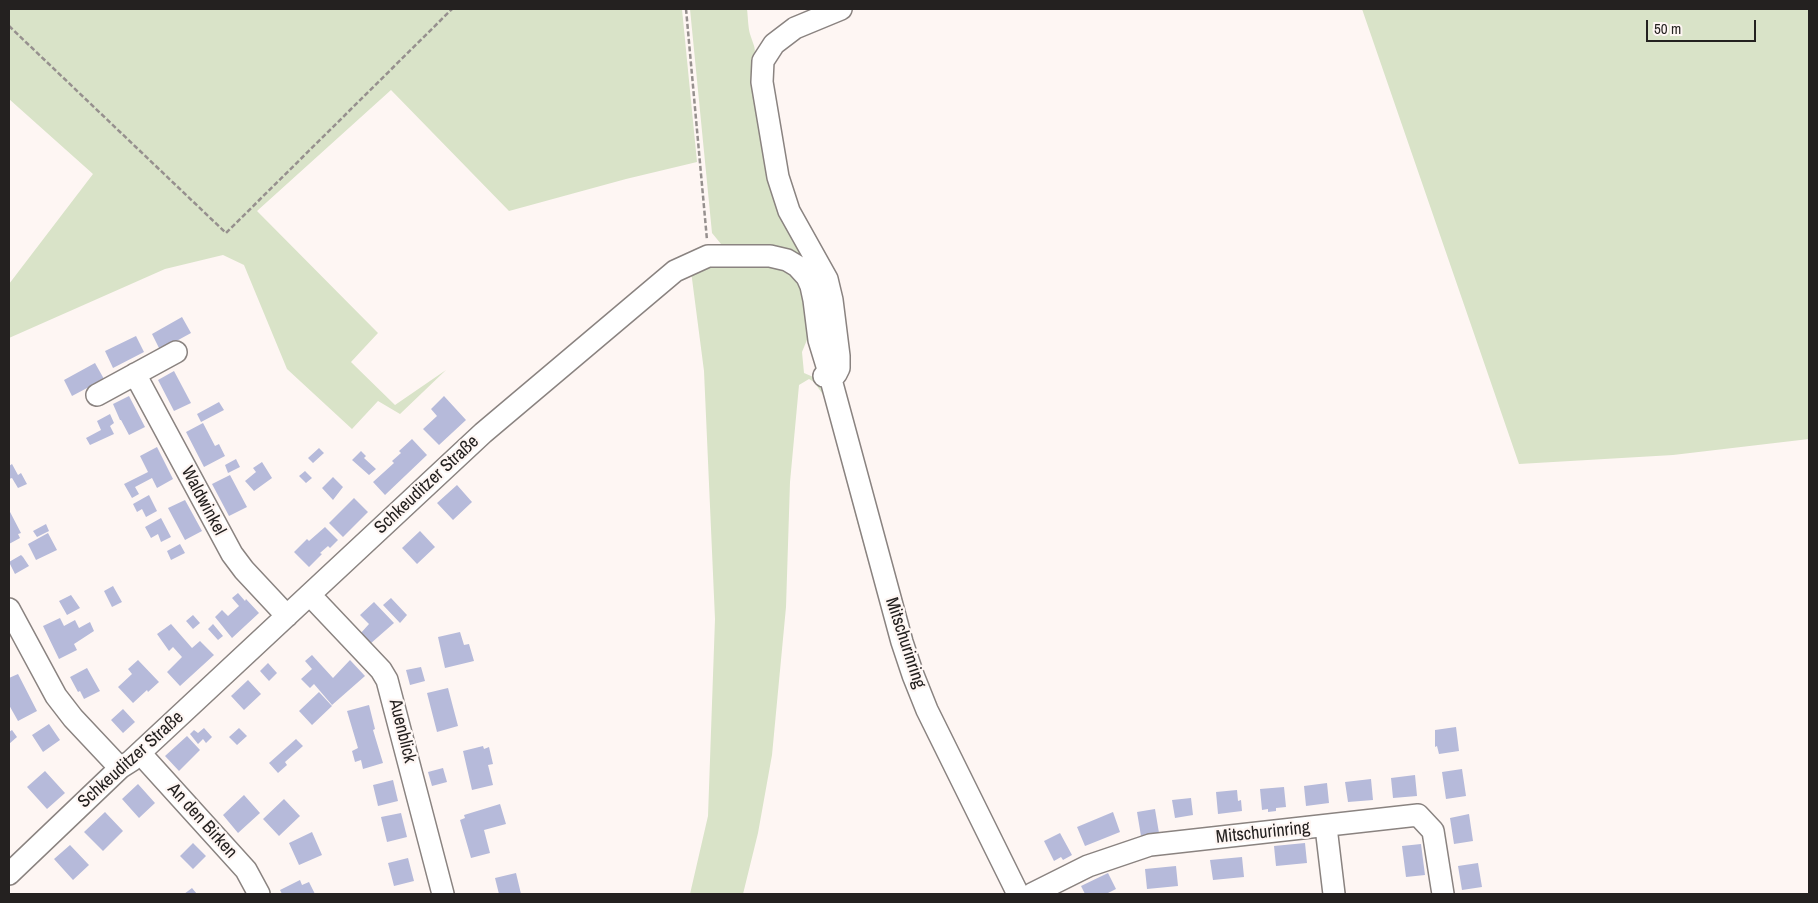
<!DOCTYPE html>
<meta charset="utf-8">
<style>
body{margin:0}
#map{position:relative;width:1818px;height:903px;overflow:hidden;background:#fef6f3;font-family:"Archivo Narrow",sans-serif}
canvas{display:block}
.frame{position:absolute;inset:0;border:10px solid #242120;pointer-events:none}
.scale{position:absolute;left:1646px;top:20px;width:110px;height:22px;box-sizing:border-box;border:2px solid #242120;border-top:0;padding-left:6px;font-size:15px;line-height:18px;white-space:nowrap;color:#242120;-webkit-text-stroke:4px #fef6f3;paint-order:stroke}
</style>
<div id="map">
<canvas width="1818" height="903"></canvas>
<div class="frame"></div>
<div class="scale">50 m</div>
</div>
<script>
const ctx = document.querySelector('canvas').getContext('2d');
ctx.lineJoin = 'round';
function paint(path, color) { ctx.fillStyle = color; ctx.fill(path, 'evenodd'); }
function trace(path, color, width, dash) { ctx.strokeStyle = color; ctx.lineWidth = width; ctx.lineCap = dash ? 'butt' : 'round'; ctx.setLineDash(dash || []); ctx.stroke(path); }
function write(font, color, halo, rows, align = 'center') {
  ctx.font = font + ' "Archivo Narrow",sans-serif'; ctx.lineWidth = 4.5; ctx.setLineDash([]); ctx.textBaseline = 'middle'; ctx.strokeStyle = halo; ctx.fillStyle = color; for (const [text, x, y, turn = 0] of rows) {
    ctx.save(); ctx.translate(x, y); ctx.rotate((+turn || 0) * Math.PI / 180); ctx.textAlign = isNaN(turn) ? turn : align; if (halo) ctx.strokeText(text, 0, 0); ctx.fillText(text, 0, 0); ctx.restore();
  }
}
const green = new Path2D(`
 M 9,9 L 682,9 L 697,162 L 626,179 L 509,211 L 391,90 L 257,211 L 378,333 L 351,362 L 395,405 L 446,370 L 400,414 L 378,401 L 352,429 L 287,369 L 244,265 L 223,255 L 165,269 L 9,338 L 9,284 L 93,174 L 9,99 Z
 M 690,9 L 747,9 C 748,17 748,27 750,34 C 754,47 757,48 753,62 L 806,249 L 811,276 L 741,249 L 721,244 L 712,233 Z
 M 1362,9 L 1809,9 L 1809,439 L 1673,455 L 1519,464 Z
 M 722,262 L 770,263 L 803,280 L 811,330 L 802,352 L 804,373 L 818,379 L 823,386 L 922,713 L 919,718 C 879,614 853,504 824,396 L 814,382 L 809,379 L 799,385 L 790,482 L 786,607 L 772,755 L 758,833 L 743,894 L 690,894 L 708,816 L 715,619 L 704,371 L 691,271 Z`);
const building = new Path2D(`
 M 182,317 L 191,333 L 160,350 L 152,334 Z
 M 136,336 L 144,352 L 113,368 L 105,351 Z
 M 95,363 L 104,379 L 72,396 L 64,380 Z
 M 174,371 L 191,403 L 174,411 L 158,380 Z
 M 129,396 L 145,427 L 129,435 L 121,420 L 120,420 L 113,404 Z
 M 444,396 L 466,420 L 439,445 L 423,429 L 437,416 L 431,409 Z
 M 219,402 L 224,410 L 201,422 L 197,414 Z
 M 110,414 L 114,423 L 110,426 L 114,434 L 90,445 L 86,438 L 101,430 L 97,421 Z
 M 203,423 L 215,446 L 219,444 L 225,456 L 204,467 L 186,432 Z
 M 412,439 L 427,455 L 385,495 L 373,482 L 394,463 L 392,461 L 401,453 L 399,451 Z
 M 157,447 L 173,479 L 157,488 L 152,478 L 135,487 L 139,494 L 132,498 L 124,484 L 148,472 L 140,456 Z
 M 319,448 L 324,453 L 313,463 L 308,458 Z
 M 361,451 L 366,456 L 364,458 L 376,469 L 369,475 L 352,460 Z
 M 236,459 L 240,467 L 228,473 L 225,465 Z
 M 262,462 L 272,478 L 254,491 L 245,481 L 256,472 L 253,468 Z
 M 12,464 L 18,475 L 21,473 L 27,484 L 18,488 L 12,478 L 9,479 L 9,466 Z
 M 305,471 L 312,478 L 306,483 L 299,476 Z
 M 230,475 L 247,507 L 229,516 L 212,484 Z
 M 333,477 L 343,487 L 333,500 L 322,488 Z
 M 457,485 L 472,502 L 453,520 L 437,503 Z
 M 149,495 L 157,511 L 146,517 L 142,509 L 137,512 L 133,504 Z
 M 354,498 L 368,512 L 343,537 L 329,523 Z
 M 185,500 L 202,531 L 185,540 L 168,508 Z
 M 9,510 L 21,533 L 18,534 L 20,538 L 9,544 Z
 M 161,518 L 171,537 L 161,542 L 158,534 L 151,538 L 145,527 Z
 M 46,524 L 49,531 L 37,537 L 33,531 Z
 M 325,527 L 338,540 L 330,548 L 328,546 L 320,553 L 322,554 L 309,567 L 294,552 L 307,539 L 309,541 Z
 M 420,531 L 435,547 L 417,564 L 402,548 Z
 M 48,533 L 57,550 L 36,560 L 28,544 Z
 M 180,544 L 185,553 L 171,560 L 167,551 Z
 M 21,555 L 23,557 L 29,566 L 15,574 L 9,562 Z
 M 113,586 L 122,602 L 112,607 L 104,591 Z
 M 238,593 L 245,601 L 246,599 L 259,613 L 232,638 L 215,617 L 222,610 L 228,616 L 239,606 L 232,598 Z
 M 71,595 L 80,608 L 67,615 L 59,601 Z
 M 391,598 L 407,615 L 400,623 L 383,605 Z
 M 374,602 L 394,623 L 370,644 L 360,634 L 369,624 L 360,615 Z
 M 193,615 L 200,623 L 193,629 L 186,621 Z
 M 60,618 L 64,626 L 75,620 L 79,628 L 90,622 L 94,631 L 74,644 L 77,650 L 59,659 L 43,626 Z
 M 171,624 L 192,648 L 200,641 L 214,655 L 180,686 L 167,672 L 182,657 L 173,647 L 169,651 L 157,634 Z
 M 213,624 L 223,636 L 218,640 L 208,629 Z
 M 460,632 L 464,645 L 469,644 L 474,661 L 445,668 L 438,637 Z
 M 312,655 L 333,678 L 350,660 L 365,676 L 332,705 L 314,684 L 310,688 L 301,679 L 312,669 L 305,661 Z
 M 138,660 L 159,682 L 148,692 L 147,690 L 133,703 L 118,687 L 132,674 L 128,669 Z
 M 268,663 L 277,673 L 269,681 L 260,671 Z
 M 421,667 L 425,681 L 410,685 L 406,670 Z
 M 87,668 L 100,691 L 84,699 L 80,691 L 78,692 L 70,677 Z
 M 18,674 L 37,711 L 18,721 L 9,705 L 9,678 Z
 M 248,680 L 261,694 L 244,710 L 231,696 Z
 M 448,688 L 458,726 L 437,732 L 427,693 Z
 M 319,692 L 332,706 L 312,725 L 299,711 Z
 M 369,705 L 375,729 L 373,730 L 383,763 L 363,769 L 361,760 L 355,762 L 352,751 L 358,748 L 347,711 Z
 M 123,709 L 135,722 L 123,733 L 111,720 Z
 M 49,724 L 60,740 L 43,752 L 32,735 Z
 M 1456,727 L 1459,751 L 1439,754 L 1437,746 L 1435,747 L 1435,730 Z
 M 204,728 L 212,737 L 206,743 L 203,739 L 198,744 L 190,734 L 194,730 L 198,733 Z
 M 239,728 L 247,736 L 237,745 L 229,737 Z
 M 12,730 L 17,737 L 9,744 L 9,732 Z
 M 187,736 L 200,750 L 179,771 L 165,756 Z
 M 296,739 L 303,746 L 285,762 L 287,765 L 278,773 L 269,763 Z
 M 483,746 L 484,749 L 489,747 L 493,764 L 488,765 L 493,785 L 472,790 L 463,751 Z
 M 443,768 L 447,782 L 432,786 L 428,772 Z
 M 1462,769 L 1466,796 L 1446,799 L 1442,772 Z
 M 45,771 L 65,793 L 47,809 L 27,787 Z
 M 1415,775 L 1417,796 L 1393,798 L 1391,778 Z
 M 1371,779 L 1373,800 L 1348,802 L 1345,782 Z
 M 393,780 L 398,801 L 378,806 L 373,785 Z
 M 1327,783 L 1329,803 L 1306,806 L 1304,786 Z
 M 138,784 L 155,803 L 139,818 L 122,799 Z
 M 1284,787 L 1286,807 L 1276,808 L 1276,811 L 1268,812 L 1268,809 L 1262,810 L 1260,789 Z
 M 1237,790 L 1238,801 L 1241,800 L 1242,811 L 1218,814 L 1216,792 Z
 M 244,795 L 260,813 L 238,833 L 223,815 Z
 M 1191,798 L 1193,815 L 1175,818 L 1172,800 Z
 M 284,799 L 300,816 L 279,836 L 263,819 Z
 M 500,804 L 506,824 L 484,830 L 490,853 L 471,858 L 460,820 L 465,818 L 464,815 Z
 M 1155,809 L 1159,833 L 1141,836 L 1137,812 Z
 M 105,812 L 123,831 L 103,851 L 84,832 Z
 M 1113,812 L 1120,832 L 1085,846 L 1077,827 Z
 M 401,813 L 407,837 L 387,842 L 381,817 Z
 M 1469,814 L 1473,841 L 1454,844 L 1450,818 Z
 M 312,832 L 322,855 L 299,865 L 289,843 Z
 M 1060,833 L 1072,855 L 1063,860 L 1061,857 L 1054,861 L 1044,841 Z
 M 193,843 L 206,856 L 193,869 L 180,856 Z
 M 1305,843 L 1307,863 L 1276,866 L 1274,846 Z
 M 1421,844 L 1425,875 L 1406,877 L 1402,846 Z
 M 70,845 L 89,865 L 73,880 L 54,859 Z
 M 1242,857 L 1244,877 L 1213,880 L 1210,860 Z
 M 408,858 L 414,881 L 394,886 L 388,863 Z
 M 1478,863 L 1482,887 L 1462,890 L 1458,866 Z
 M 1176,866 L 1178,886 L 1147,889 L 1145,869 Z
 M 516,873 L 521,894 L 499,894 L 495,878 Z
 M 1108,873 L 1116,889 L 1106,894 L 1085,894 L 1081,886 Z
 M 300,880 L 302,885 L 309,882 L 315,894 L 282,894 L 280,890 Z
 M 192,888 L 197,894 L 184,894 Z`);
const path = new Path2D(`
 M 686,9 L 707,240
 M 9,26 L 226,233 L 452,9`);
const minor = new Path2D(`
 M 135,374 L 232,554 L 244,570 L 287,616
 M 824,376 L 830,376 L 836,374 L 839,368 L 839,356 L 832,300 L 827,279 L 789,211 L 778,177 L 762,82 L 763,61 L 774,44 L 795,28 L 841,9
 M 97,395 L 176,352
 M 310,595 L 381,670 L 387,680 L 443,894
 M 9,609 L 56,696 L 73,718 L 120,768
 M 140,753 L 246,870 L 259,894
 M 1326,827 L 1334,894
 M 9,874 L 120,768 L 131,761 L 483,433 L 675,271 L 708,256 L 770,256 L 787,260 L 797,266 L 807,277 L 811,286 L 814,300 L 819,340 L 830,376 L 902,642 L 913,675 L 927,710 L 1018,894
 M 1032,894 L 1088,866 L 1150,845 L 1418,815 L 1433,831 L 1443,894`);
const streetNames = [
 ["Schkeuditzer Straße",427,485,-43],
 ["Waldwinkel",203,501,62],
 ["Mitschurinring",905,643,72],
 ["Auenblick",402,731,76],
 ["Schkeuditzer Straße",131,760,-42],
 ["An den Birken",202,821,48],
 ["Mitschurinring",1263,833,-6]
];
paint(green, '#d9e3c8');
paint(building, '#b6bada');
trace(minor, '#8a8380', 24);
trace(path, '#96908e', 2.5, [5, 2.5]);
trace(minor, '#fff', 21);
write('18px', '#242120', '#fef6f3', streetNames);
</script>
